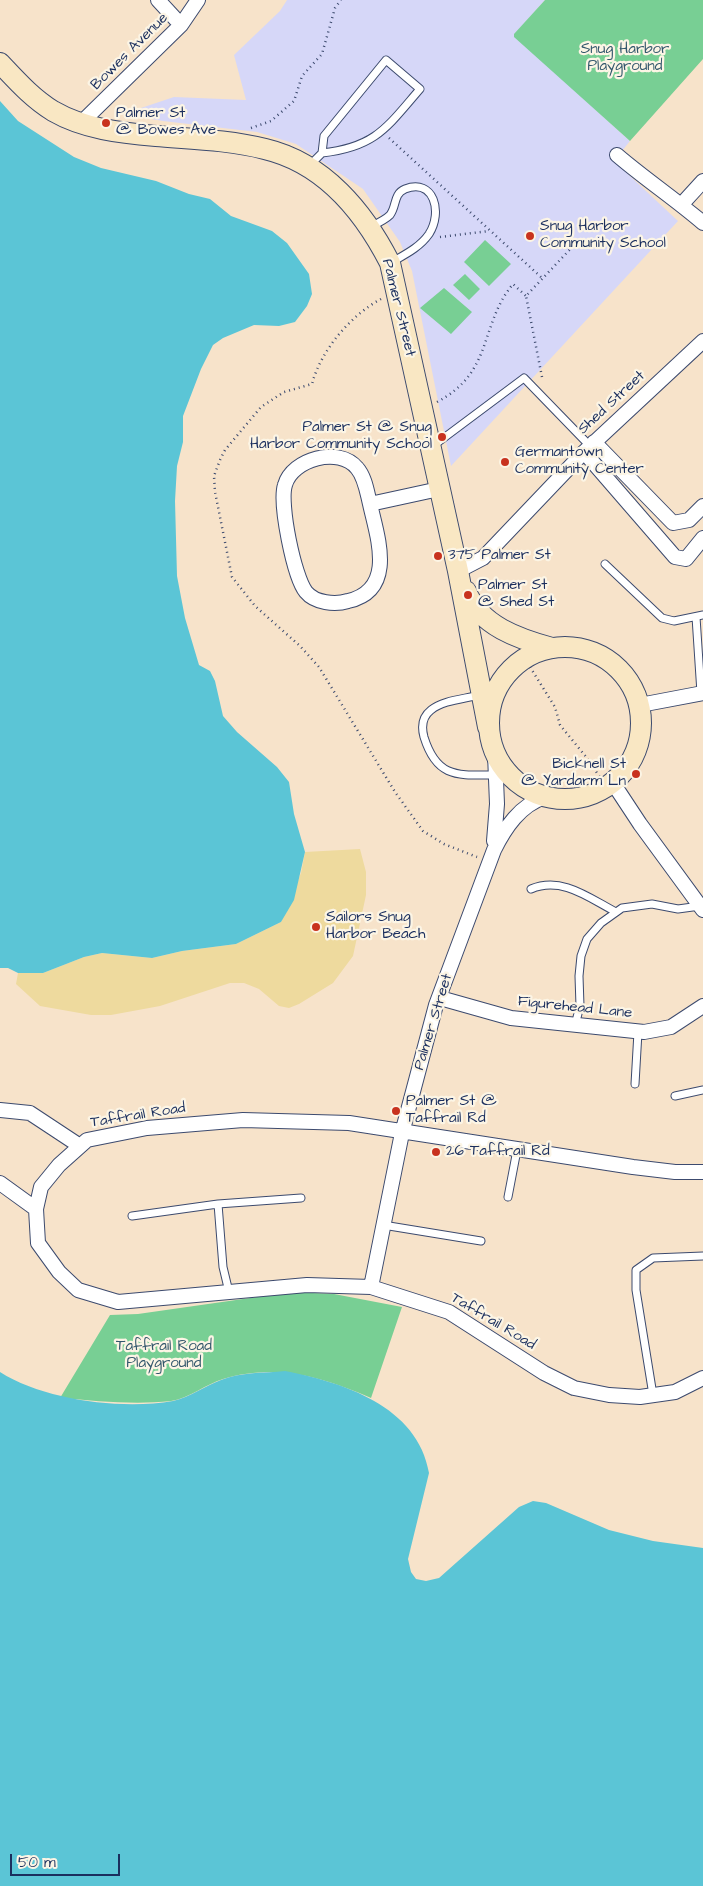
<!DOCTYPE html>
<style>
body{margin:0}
#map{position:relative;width:703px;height:1886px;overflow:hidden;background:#f7e3ca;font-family:"Architects Daughter",sans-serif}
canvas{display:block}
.scale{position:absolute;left:10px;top:1854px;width:110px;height:22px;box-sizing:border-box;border:2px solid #1b2f5e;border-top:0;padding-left:6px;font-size:15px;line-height:18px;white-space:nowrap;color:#1b2f5e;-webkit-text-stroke:4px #fcf5e5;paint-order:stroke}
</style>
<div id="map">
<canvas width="703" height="1886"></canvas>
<div class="scale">50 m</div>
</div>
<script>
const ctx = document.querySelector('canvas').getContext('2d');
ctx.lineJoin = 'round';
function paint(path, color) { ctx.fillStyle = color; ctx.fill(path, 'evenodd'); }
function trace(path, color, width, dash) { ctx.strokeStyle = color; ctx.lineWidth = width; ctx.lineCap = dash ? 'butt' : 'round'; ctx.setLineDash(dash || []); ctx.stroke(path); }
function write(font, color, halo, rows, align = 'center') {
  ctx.font = font + ' "Architects Daughter",sans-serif'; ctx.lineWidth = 4.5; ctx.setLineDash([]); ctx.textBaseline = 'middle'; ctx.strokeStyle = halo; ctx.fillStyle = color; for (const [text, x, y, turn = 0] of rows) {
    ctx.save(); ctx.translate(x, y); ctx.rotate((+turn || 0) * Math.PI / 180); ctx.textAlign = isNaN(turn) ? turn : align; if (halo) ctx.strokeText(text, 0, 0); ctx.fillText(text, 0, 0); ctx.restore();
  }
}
const built = new Path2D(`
 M 287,0 L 545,0 L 514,35 L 630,141 L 614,161 L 678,221 L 451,466 L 412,271 L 400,242 L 363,189 L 296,144 L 257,132 L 163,121 L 123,114 L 174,97 L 246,100 L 234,55 L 280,11 Z`);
const green = new Path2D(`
 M 545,0 L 703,0 L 703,59 L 630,141 L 514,37 L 514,34 Z
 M 485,240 L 511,264 L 489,286 L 464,262 Z
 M 465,274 L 480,289 L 469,300 L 453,285 Z
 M 444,288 L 472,312 L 451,334 L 420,308 Z
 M 292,1292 L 334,1294 L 402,1307 L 371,1398 C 322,1377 277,1363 223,1379 C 206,1384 190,1398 171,1401 C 134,1405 97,1401 60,1398 L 110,1315 L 138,1314 Z`);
const sand = new Path2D(`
 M 360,849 L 366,872 L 366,895 L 353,956 L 333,983 L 299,1004 L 289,1008 L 279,1006 L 259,989 L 244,983 L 230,983 L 160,1006 L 111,1015 L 91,1015 L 40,1006 L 16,984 L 18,973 L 43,973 L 84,957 L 102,953 L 152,958 L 182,951 L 236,944 L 281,922 L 301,873 L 305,852 Z`);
const water = new Path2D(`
 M 0,101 L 18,121 L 74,157 L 101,168 L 156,181 L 189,194 L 210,199 L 231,216 L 272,231 L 287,243 L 309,274 L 312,294 L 307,306 L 295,322 L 279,326 L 254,325 L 223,338 L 213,345 L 201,369 L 183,416 L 183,442 L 177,466 L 175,501 L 177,576 L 185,618 L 199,665 L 210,671 L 215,681 L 223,716 L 237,732 L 277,767 L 289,782 L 294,814 L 305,852 L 294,900 L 281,922 L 236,944 L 182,951 L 152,958 L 102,953 L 84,957 L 43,973 L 18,973 L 8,968 L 0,968 Z
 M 285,1371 C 342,1382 418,1406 429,1473 L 408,1559 L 411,1572 L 416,1579 L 426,1581 L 439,1578 L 519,1507 L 533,1501 L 546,1503 L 609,1530 L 653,1541 L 703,1548 L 703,1886 L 0,1886 L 0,1372 C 44,1400 121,1410 173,1401 C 190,1397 205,1386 221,1380 C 240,1372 265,1373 285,1371 Z`);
const path = new Path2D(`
 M 251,128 L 271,121 L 294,101 L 302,76 L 322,54 L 335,8 L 341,0
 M 389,138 L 542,278
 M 440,237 L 489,231
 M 381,299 C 351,315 321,350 312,384 L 284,392 L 261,407 L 225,450 L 220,460 L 214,476 L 215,492 L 232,577 L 255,606 L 300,646 L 319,667 L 395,792 L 423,831 L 444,844 L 477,857
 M 542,377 L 526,296 L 576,243
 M 437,402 C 494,372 479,325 513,284 L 526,296
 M 530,667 L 555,707 L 560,725 L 587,758 L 601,779`);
const lane = new Path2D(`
 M 309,166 L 322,153 C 376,147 387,127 420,89 L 386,60 L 324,136 L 322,153
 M 370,227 C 376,224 385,220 390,215 C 397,206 393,194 405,189 C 434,178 443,212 429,234 C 420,247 406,254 392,262
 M 433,446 L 524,378 L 590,446
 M 605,564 L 662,618 L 674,621 L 703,615
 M 696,617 L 701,693
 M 479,695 C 465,699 443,700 431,710 C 422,717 421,726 424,737 C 437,779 458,775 497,775
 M 531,889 C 562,876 589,898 616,912
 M 575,1025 L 580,1006 L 579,976 L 581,956 L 587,939 L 601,923 L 622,908 L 652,904 L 678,909 L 700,906
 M 635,1084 L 638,1032
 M 675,1096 L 703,1090
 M 508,1197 L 517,1150
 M 218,1204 L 223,1267 L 229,1292
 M 132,1216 L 218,1204 L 301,1198
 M 383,1225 L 481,1241
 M 653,1395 L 636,1290 L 636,1270 L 653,1258 L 703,1256`);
const street = new Path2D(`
 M 158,0 L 181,25
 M 81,123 L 181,25 L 198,0
 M 617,155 C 645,179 675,199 703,223
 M 682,204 L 703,181
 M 594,442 L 673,523 L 689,520 L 703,506
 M 584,452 L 675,557 L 686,559 L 703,538
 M 370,504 C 367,492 365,477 357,468 C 339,446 292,459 285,485 C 279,503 294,577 306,592 C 315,603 335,605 348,601 C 397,590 377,536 370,504 L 439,489
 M 458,571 L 483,558 L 584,452 L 703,341
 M 640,705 L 703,693
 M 613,783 L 640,824 L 703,910
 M 494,841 L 497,804 L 495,754
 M 440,998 L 511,1018 L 644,1032 L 671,1027 L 703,1006
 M 0,1110 L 30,1113 L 80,1146
 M 703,1172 L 675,1172 L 633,1167 L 349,1123 L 243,1120 L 147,1128 L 87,1140 L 59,1165 L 41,1187 L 36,1209 L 38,1243 L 59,1272 L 78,1290 L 118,1302 L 307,1285 L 371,1287 L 449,1312 L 544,1373 L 574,1388 L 609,1395 L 640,1397 L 675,1392 L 703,1378
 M 0,1183 L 36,1209
 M 371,1287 L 402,1133 L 436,1005 L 494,850 C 505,828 520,805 545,797`);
const secondary = new Path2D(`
 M 0,63 C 17,81 32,98 53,111 C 84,129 121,133 156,136 C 192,139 230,140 265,149 C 324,163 364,212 390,263 L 458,571 L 488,727
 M 466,591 C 480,626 519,639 552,648
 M489 723a76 76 0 1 1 152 0a76 76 0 1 1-152 0Z`);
const markers = [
 [106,123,5,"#c8321e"],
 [530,236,5,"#c8321e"],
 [442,437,5,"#c8321e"],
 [505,462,5,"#c8321e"],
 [438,556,5,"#c8321e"],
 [468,595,5,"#c8321e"],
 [636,774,5,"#c8321e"],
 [316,927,5,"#c8321e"],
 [396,1111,5,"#c8321e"],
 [436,1152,5,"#c8321e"]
];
const parkNames = [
 ["Snug Harbor",625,50],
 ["Playground",625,67],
 ["Taffrail Road",164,1347],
 ["Playground",164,1364]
];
const streetNames = [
 ["Bowes Avenue",130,52,-45],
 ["Palmer Street",398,308,76],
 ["Shed Street",612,403,-43],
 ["Figurehead Lane",575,1008,6],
 ["Palmer Street",434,1022,-73],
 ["Taffrail Road",138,1116,-9],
 ["Taffrail Road",493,1322,31]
];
const poiNames = [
 ["Palmer St",116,114],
 ["@ Bowes Ave",116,131],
 ["Snug Harbor",540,227],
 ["Community School",540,244],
 ["Palmer St @ Snug",432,428,"right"],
 ["Harbor Community School",432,445,"right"],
 ["Germantown",515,453],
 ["Community Center",515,470],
 ["375 Palmer St",448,556],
 ["Palmer St",478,586],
 ["@ Shed St",478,603],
 ["Bicknell St",626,765,"right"],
 ["@ Yardarm Ln",626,782,"right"],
 ["Sailors Snug",326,918],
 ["Harbor Beach",326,935],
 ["Palmer St @",406,1102],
 ["Taffrail Rd",406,1119],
 ["26 Taffrail Rd",446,1152]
];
paint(built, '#d6d7f8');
paint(green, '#78cf94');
paint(sand, '#eeda9e');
paint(water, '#5bc5d6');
trace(lane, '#3c4a6e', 9);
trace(street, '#3c4a6e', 16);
trace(secondary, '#3c4a6e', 22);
trace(path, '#3c4a6e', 2.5, [1, 4]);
trace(lane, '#fff', 7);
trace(street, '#fff', 14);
trace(secondary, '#f9e7c3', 20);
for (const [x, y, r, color] of markers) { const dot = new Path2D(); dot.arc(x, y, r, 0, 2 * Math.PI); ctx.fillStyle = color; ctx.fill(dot); trace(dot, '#fcf5e5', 2); }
write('15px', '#32576c', '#fcf5e5', parkNames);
write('15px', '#1b2f5e', '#fcf5e5', streetNames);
write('15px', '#1b2f5e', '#fcf5e5', poiNames, 'left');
</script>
